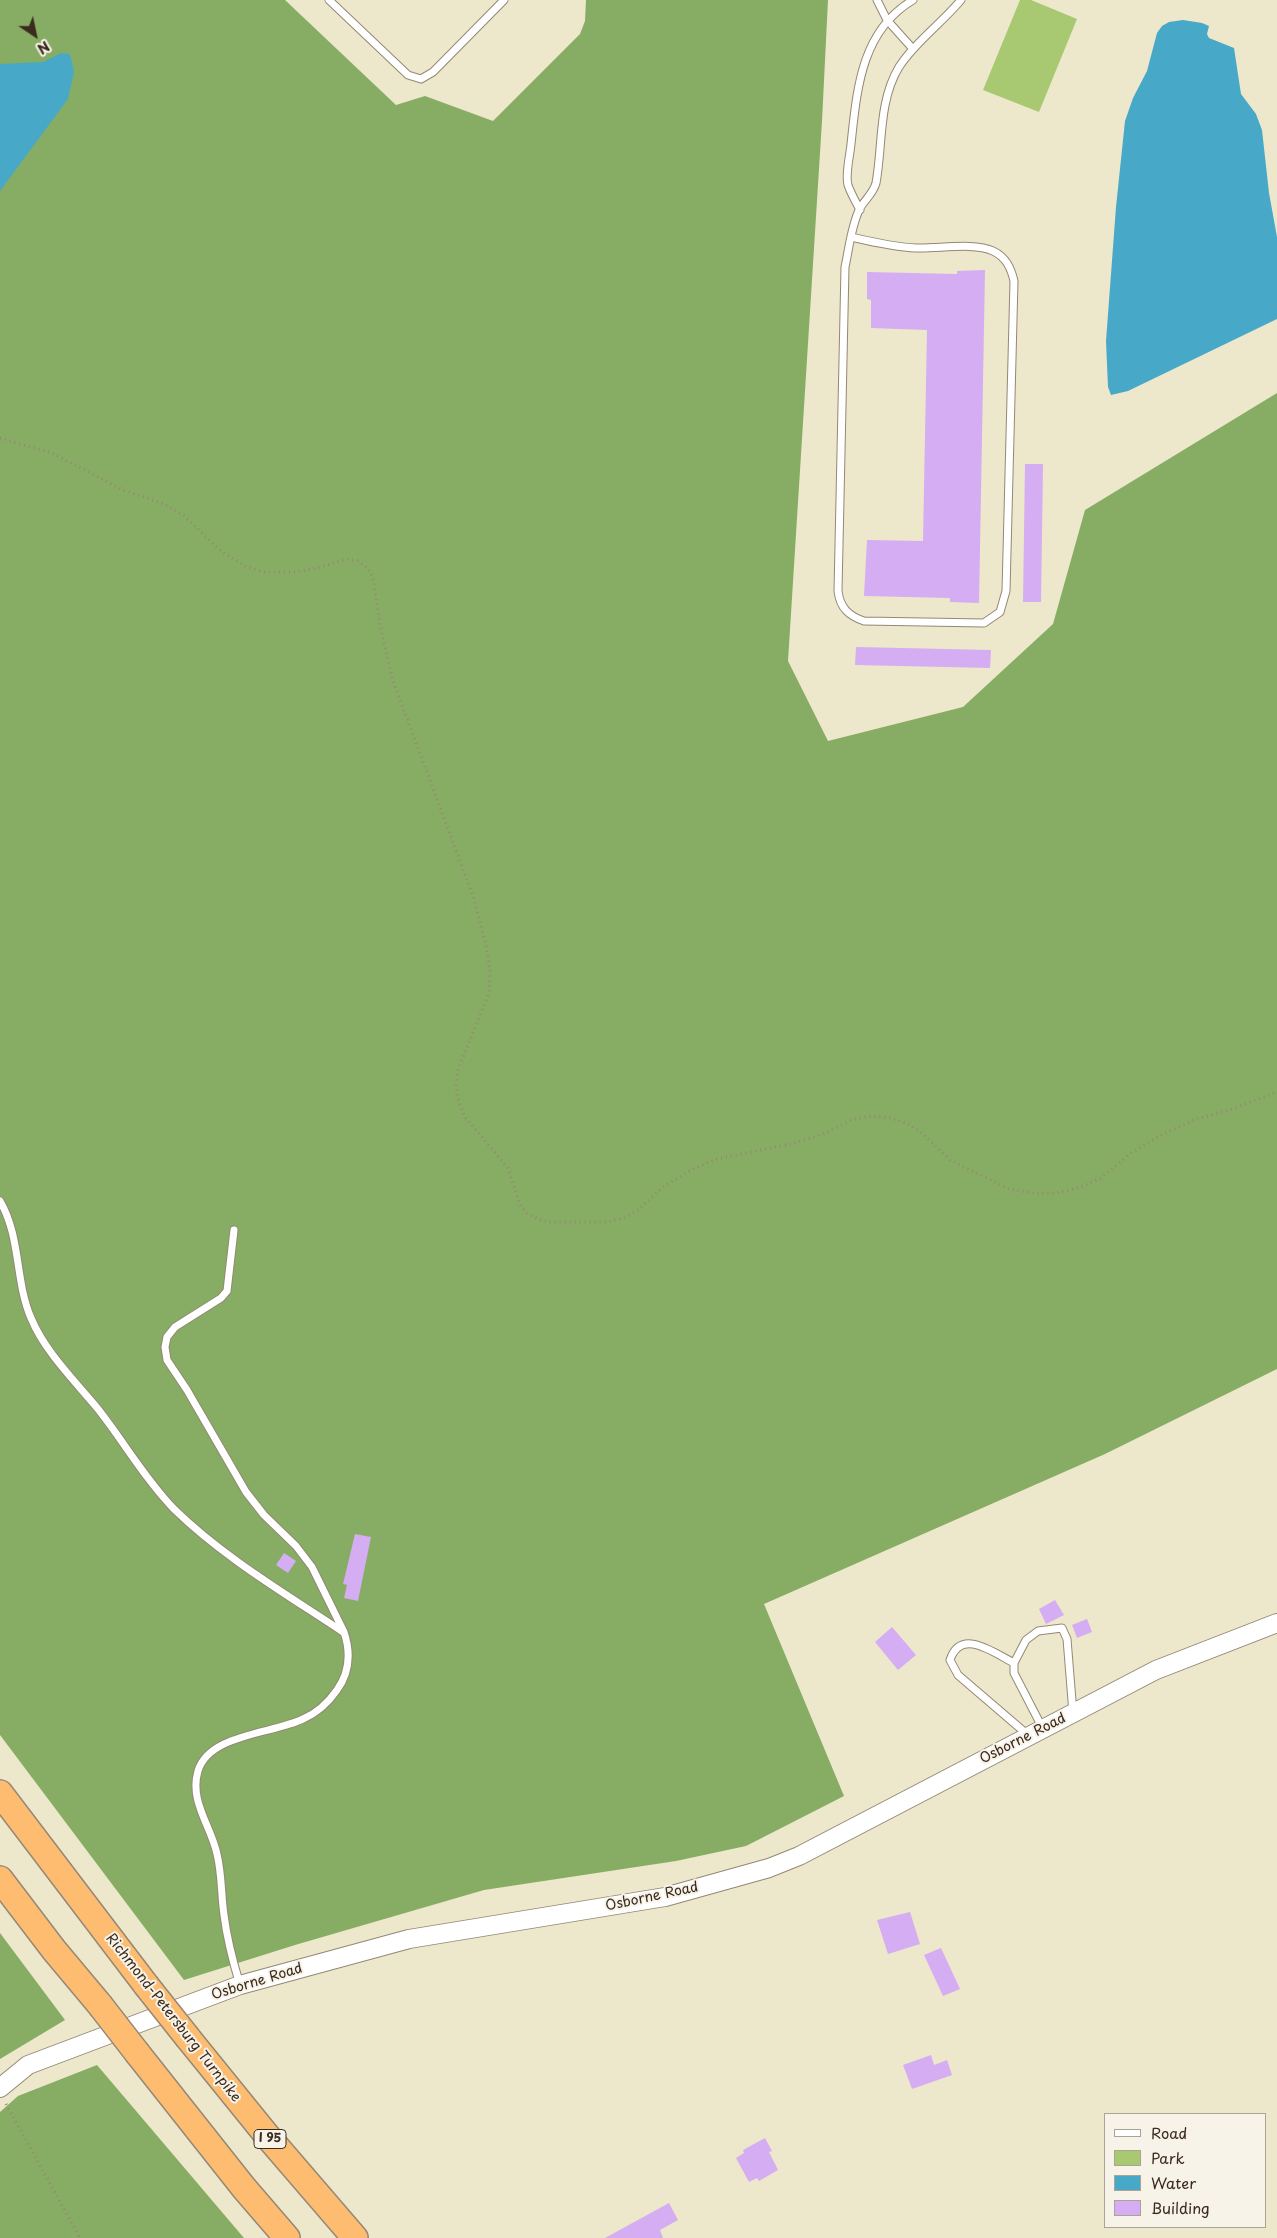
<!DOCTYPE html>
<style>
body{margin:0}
#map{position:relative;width:1277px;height:2238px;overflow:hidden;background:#ede7cc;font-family:"Playpen Sans",sans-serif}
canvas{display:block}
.legend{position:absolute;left:1104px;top:2113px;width:162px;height:115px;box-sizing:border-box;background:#f7f3e8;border:1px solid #aca397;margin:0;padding:6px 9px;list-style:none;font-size:15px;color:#3b2a1e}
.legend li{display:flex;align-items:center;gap:10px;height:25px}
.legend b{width:25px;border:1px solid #aca397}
.north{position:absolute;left:10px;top:10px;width:50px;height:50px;-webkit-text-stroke:4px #f7f3e8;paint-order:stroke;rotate:146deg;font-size:14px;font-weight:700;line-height:20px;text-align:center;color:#3b2a1e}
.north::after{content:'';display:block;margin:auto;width:18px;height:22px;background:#3b2a1e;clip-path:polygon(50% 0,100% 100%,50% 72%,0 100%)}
</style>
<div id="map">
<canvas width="1277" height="2238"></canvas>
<ul class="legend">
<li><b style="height:6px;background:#fff"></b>Road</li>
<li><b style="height:14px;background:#a8c971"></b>Park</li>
<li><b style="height:14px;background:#47a9c7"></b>Water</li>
<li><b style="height:14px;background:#d4adf2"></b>Building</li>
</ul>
<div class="north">N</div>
</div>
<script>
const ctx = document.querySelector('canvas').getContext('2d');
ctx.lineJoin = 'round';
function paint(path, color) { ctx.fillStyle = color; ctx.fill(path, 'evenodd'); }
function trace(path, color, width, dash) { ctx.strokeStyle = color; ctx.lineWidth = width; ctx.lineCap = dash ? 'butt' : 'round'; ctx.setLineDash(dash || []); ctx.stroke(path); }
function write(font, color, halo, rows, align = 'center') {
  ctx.font = font + ' "Playpen Sans",sans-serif'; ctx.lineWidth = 4; ctx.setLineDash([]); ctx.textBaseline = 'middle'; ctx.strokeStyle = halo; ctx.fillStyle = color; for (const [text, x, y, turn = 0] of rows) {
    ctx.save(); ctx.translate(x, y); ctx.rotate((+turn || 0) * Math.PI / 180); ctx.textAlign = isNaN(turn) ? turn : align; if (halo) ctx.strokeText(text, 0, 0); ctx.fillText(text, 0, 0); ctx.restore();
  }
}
const green = new Path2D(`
 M 1020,0 L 1031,0 L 1077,19 L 1039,112 L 983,90 Z`);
const forest = new Path2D(`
 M 0,0 L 285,0 L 396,105 L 425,96 L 493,121 L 580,34 L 585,21 L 586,0 L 828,0 L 822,121 L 788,661 L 828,741 L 963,707 L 1053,624 L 1085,510 L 1277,393 L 1277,1369 L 1105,1454 L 764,1604 L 844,1796 L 746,1846 L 676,1861 L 484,1890 L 295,1945 L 184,1980 L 0,1735 Z
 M 0,1933 L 65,2020 L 0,2059 Z
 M 97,2065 L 244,2238 L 0,2238 L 0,2112 L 18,2096 Z`);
const water = new Path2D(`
 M 1183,20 L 1202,23 L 1209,26 L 1207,34 L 1209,38 L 1234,48 L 1241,94 L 1256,114 L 1262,130 L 1269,193 L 1277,237 L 1277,319 L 1128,391 L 1111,395 L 1108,387 L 1106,341 L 1116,207 L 1125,121 L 1133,98 L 1147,71 L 1157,33 L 1162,26 L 1169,22 Z
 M 61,53 L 70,54 L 74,72 L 68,99 L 0,191 L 0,64 L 43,62 Z`);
const building = new Path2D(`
 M 985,270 L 979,603 L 950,602 L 950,598 L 864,596 L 867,540 L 923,541 L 927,330 L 871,328 L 871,300 L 867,299 L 867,272 L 957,274 L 957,271 Z
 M 1025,464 L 1043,464 L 1041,602 L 1023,602 Z
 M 856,647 L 991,650 L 990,668 L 855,665 Z
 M 355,1534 L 371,1537 L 358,1601 L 344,1598 L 347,1585 L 343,1584 Z
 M 284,1553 L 296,1561 L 288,1573 L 276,1565 Z
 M 1055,1600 L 1064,1615 L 1046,1624 L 1039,1609 Z
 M 1087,1619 L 1092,1632 L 1077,1638 L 1072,1625 Z
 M 892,1627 L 916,1655 L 898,1670 L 875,1642 Z
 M 910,1912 L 920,1944 L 888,1954 L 877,1920 Z
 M 941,1948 L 960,1989 L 943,1996 L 924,1955 Z
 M 931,2055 L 934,2065 L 947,2060 L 952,2075 L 912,2089 L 903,2065 Z
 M 765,2138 L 772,2151 L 769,2152 L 778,2170 L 759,2181 L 757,2178 L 749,2182 L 736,2158 L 744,2153 L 743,2150 Z
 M 669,2203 L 678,2220 L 660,2230 L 663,2238 L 605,2238 Z`);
const path = new Path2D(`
 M 0,438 L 52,453 L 123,490 L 164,504 L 184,516 L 222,552 L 247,567 L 264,572 L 292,572 L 313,569 L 347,559 L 358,561 L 367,568 L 373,577 L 380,625 L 393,681 L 473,896 L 486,945 L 490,969 L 489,993 L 458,1070 L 456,1086 L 459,1102 L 465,1117 L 508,1168 L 520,1205 L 527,1213 L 538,1219 L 548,1222 L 607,1222 L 624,1218 L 638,1210 L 663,1187 L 691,1170 L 716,1159 L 791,1144 L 823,1134 L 854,1119 L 872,1116 L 890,1118 L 907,1123 L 922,1133 L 950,1160 L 1009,1189 L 1039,1194 L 1056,1193 L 1081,1187 L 1101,1178 L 1131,1153 L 1163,1134 L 1196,1119 L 1230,1110 L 1277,1092
 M 6,2104 L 80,2238`);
const service = new Path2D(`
 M 329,0 L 408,75 L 421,79 L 433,72 L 504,0
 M 877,0 L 887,20 L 913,49
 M 860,210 C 856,202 851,194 848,185 C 845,174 850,156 851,144 C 857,89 861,31 913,0
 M 851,237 C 873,242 894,247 916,248 C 938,249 974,242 993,251 C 1006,257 1011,268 1014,281 L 1006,591 L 1000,612 L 984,623 L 864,621 C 849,616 840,608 838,591 L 845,267 C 849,249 851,226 860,208 C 865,200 874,192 876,183 C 883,145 878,102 899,67 C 915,42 942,23 961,0
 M 0,1201 C 21,1237 15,1281 31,1318 C 45,1352 75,1381 98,1409 C 124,1442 145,1479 174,1509 C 223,1557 286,1594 343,1632
 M 234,1230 L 227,1291 L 221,1298 L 175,1327 L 167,1337 L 165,1347 L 167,1360 L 187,1390 L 246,1492 L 264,1515 L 296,1546 L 312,1567 L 344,1632 C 351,1653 350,1672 337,1690 C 328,1703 317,1713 303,1719 C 272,1734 209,1734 198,1771 C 189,1801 211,1826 217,1854 C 222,1875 221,1894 224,1915 C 227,1939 233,1962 240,1985
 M 1014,1663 C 994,1653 961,1627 950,1660 L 958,1675 L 1028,1735
 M 1043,1729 L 1014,1673 L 1014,1663 L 1026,1640 L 1038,1631 L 1062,1628 L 1067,1639 L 1073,1713`);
const tertiary = new Path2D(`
 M 0,2088 L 28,2065 L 240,1985 L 409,1939 L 665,1897 L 769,1868 L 799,1856 L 1156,1670 L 1277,1623`);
const motorway = new Path2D(`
 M 0,1793 L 146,1985
 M 0,1879 L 54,1950 L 100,2005
 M 188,2038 L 269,2138 L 355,2238
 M 138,2054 L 244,2188 L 287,2238`);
const motorwayBridge = new Path2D(`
 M 146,1985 L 188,2038
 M 100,2005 L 138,2054`);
const shields = [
 [270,2139,32]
];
const shieldNames = [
 ["I 95",270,2139]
];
const streetNames = [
 ["Osborne Road",1023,1739,-27],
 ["Osborne Road",652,1897,-12],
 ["Osborne Road",257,1982,-17],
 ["Richmond-Petersburg Turnpike",173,2018,52]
];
paint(green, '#a8c971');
paint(forest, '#86ad63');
paint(water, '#47a9c7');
paint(building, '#d4adf2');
trace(service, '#948875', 9);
trace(tertiary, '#948875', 20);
trace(motorway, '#948875', 28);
trace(path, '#948875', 3, [1, 4]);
trace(service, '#fff', 7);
trace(tertiary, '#fff', 18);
trace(motorway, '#fdbc70', 25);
trace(motorwayBridge, '#948875', 28, []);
trace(motorwayBridge, '#fdbc70', 25);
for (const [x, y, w] of shields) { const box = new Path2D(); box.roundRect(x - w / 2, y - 9.5, w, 19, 4); ctx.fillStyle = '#f7f3e8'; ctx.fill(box); trace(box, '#3b2a1e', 1); }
write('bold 12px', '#3b2a1e', null, shieldNames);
write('14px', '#3b2a1e', '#f7f3e8', streetNames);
</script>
